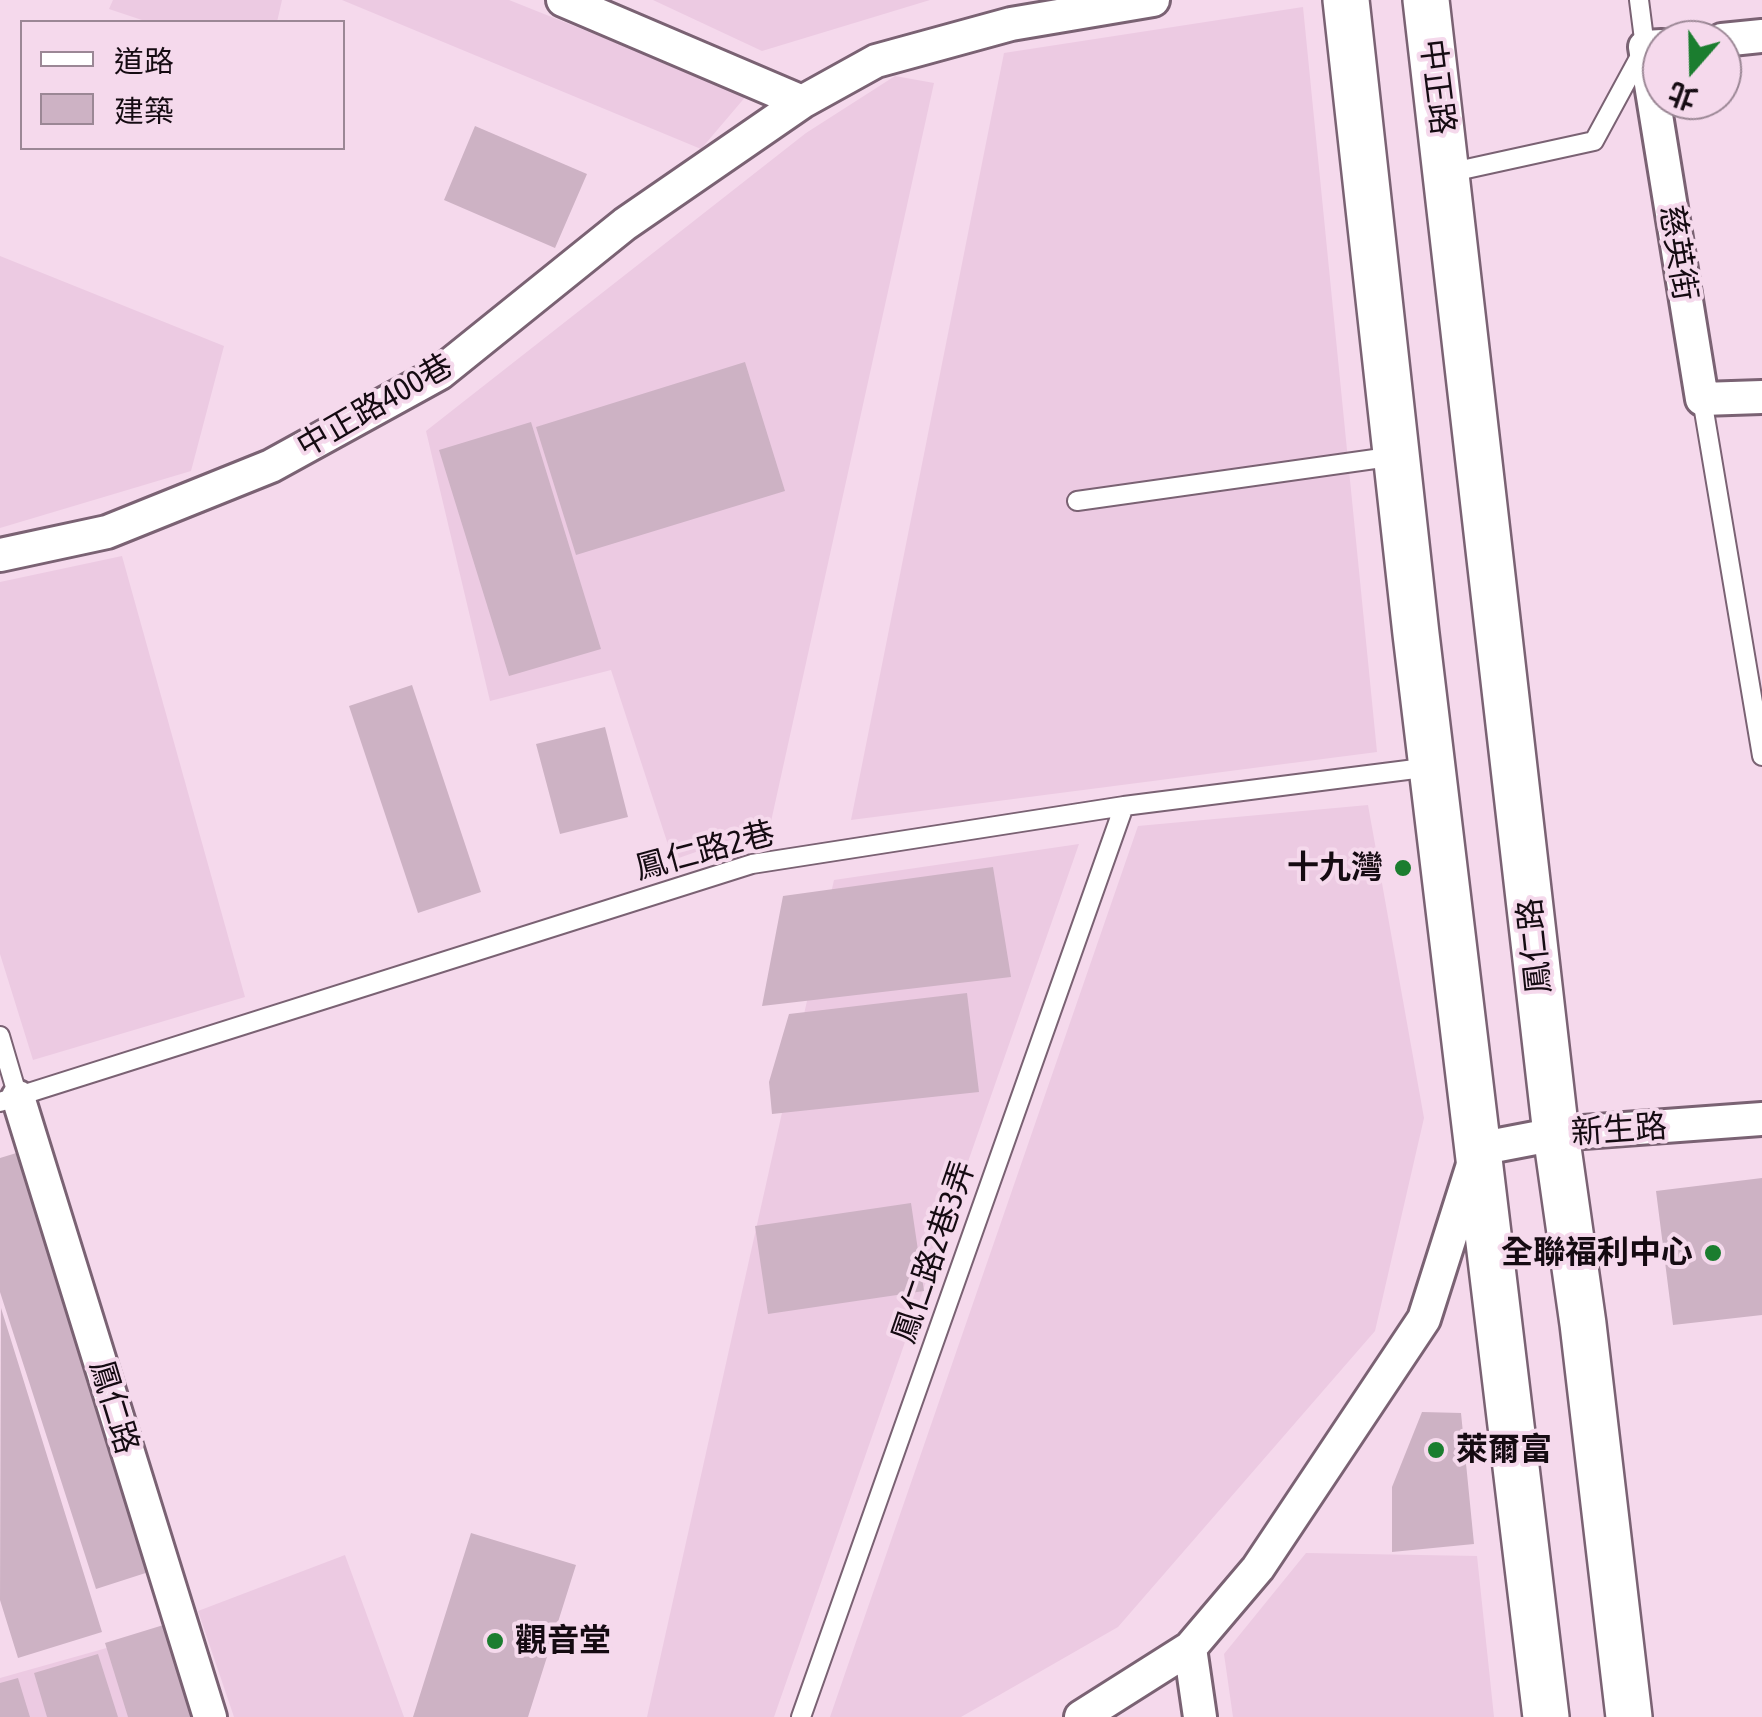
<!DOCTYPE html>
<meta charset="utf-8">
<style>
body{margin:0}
#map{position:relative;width:1762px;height:1717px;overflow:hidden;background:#f5d9ec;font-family:"Asap Condensed","Noto Sans TC",sans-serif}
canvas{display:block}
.legend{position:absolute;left:20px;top:20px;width:325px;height:130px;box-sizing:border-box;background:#f5d9ec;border:2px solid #9b8795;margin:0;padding:12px 18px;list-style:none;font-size:30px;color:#150b12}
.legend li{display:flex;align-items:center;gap:20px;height:50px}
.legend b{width:50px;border:2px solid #9b8795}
.north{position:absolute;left:1642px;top:20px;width:100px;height:100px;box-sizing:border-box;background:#f5d9ec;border:2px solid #9b8795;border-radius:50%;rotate:200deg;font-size:28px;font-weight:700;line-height:40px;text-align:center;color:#150b12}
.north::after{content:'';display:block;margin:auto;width:35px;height:45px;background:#1b7d2f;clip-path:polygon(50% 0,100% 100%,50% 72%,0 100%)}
</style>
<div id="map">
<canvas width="1762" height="1717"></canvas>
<ul class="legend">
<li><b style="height:12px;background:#fff"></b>道路</li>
<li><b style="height:28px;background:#cdb2c4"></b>建築</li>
</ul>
<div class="north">北</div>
</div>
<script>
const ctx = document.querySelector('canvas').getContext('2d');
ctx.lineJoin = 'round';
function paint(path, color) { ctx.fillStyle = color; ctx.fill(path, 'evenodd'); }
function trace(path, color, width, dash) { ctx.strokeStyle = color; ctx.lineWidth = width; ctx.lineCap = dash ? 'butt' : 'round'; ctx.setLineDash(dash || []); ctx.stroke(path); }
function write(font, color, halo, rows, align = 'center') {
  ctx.font = font + ' "Asap Condensed","Noto Sans TC",sans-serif'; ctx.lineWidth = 8; ctx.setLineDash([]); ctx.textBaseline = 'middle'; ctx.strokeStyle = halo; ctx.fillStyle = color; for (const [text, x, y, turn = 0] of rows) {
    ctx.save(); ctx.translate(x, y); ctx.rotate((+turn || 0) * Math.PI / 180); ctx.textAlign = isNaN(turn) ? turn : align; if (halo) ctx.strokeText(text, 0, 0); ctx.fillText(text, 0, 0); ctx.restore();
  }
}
const built = new Path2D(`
 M 113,0 L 282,0 L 277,22 L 148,22 L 109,9 Z
 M 342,0 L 509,0 L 747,95 L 701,149 Z
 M 653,0 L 930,0 L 762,51 Z
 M 1303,7 L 1377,752 L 851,820 L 1004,53 Z
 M 895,76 L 934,83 L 770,826 L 673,860 L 611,670 L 490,701 L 426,431 L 806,133 Z
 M 0,256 L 224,346 L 191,471 L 0,528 Z
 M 122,556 L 245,997 L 33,1060 L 0,954 L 0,582 Z
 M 1368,805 L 1424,1118 L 1375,1331 L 1118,1627 L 961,1717 L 830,1717 L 1138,826 Z
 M 1079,844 L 774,1717 L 647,1717 L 834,880 Z
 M 1306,1553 L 1477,1556 L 1494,1717 L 1233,1717 L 1224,1654 Z
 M 345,1555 L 404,1717 L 234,1717 L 198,1611 Z
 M 167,1631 L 192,1717 L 0,1717 L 0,1678 Z`);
const building = new Path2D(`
 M 475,126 L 587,174 L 555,248 L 444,200 Z
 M 745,362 L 785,491 L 576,555 L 536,427 Z
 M 531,422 L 601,649 L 509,676 L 439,450 Z
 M 412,685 L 481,892 L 418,913 L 349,706 Z
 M 605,727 L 628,817 L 560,834 L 536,744 Z
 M 993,867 L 1011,977 L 762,1006 L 783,896 Z
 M 967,993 L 979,1092 L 772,1114 L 769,1082 L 789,1014 Z
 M 23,1151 L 158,1569 L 96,1589 L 0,1292 L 0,1158 Z
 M 1762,1178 L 1762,1315 L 1673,1325 L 1656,1191 Z
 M 911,1203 L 924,1291 L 768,1314 L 755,1226 Z
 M 1,1308 L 102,1632 L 18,1658 L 0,1600 Z
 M 1422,1412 L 1461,1413 L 1474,1544 L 1392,1552 L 1392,1487 Z
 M 471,1533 L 576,1565 L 528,1717 L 413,1717 Z
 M 170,1623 L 199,1717 L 128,1717 L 105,1643 Z
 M 98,1654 L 118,1717 L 47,1717 L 34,1673 Z
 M 18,1678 L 30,1717 L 0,1717 L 0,1683 Z`);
const lane = new Path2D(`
 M 1448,173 L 1594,141 L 1645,47 L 1639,0
 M 1702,399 L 1762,756
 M 1077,501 L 1396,456
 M 0,1036 L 18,1097
 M 0,1102 L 752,864 L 1124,806 L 1431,767
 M 801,1717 L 1124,806`);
const street = new Path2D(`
 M 563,0 L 802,102
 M 1722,40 L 1762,36
 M 1662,46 L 1645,47 L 1702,399 L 1762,397
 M 0,555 L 107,532 L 271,466 L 440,373 L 625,224 L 802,102 L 876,61 L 1011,24 L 1153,0
 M 18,1097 L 210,1717
 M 1190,1648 L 1200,1717
 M 1081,1717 L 1190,1648 L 1258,1568 L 1424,1319 L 1478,1149 L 1556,1134 L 1762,1119`);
const secondary = new Path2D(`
 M 1346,0 L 1416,634 L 1546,1717
 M 1426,0 L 1556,1134 L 1583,1324 L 1629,1717`);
const markers = [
 [1403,868,10,"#1b7d2f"],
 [1713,1253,10,"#1b7d2f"],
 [1436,1450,10,"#1b7d2f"],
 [495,1641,10,"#1b7d2f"]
];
const streetNames = [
 ["中正路",1437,87,83],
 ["慈英街",1678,253,81],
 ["中正路400巷",375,406,-30],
 ["鳳仁路2巷",705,851,-15],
 ["鳳仁路",1535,946,-96],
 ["新生路",1619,1130,-4],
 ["鳳仁路2巷3弄",934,1252,-71],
 ["鳳仁路",114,1407,73]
];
const poiNames = [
 ["十九灣",1383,868],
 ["全聯福利中心",1693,1253],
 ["萊爾富",1456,1450,"left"],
 ["觀音堂",515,1641,"left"]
];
paint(built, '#eccae2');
paint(building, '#cdb2c4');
trace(lane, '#7a6273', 22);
trace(street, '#7a6273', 38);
trace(secondary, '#7a6273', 50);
trace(lane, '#fff', 18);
trace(street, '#fff', 32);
trace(secondary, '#fff', 45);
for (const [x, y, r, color] of markers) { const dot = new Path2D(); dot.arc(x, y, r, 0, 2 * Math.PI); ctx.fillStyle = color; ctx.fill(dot); trace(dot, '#f5d9ec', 4); }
write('32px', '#150b12', '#f5d9ec', streetNames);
write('bold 32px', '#150b12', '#f5d9ec', poiNames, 'right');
</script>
